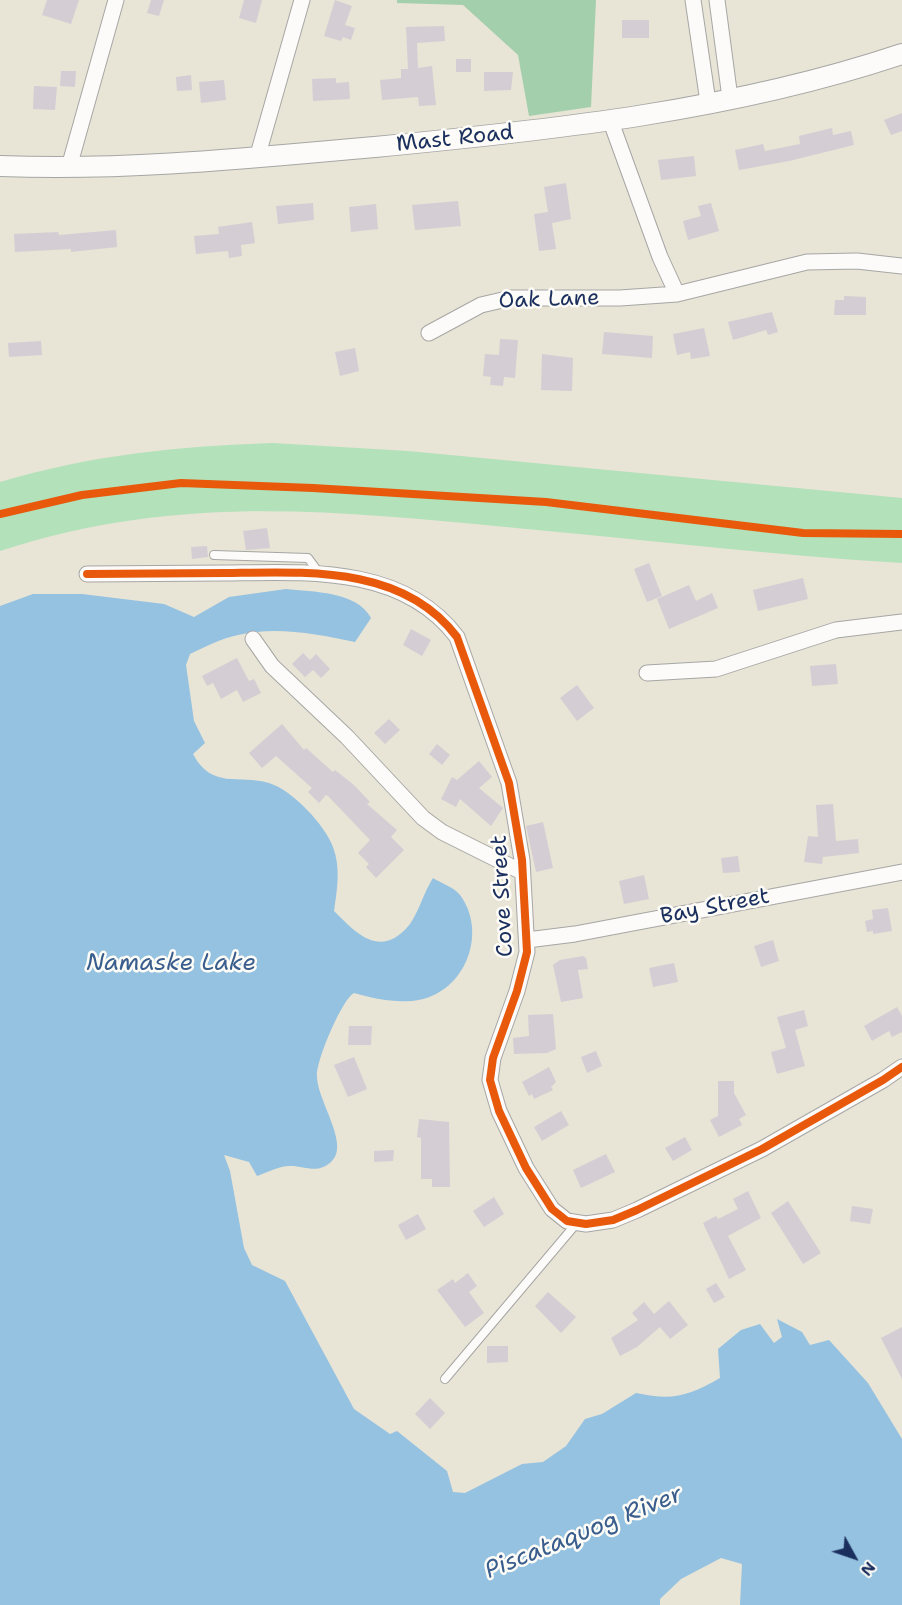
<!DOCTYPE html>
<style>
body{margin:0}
#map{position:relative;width:902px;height:1605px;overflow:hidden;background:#e8e4d6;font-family:"Shantell Sans",sans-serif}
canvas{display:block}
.north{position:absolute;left:824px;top:1527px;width:60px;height:60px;-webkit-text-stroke:4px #fdfcf7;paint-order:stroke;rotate:130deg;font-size:16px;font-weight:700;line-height:24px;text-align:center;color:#1b2f5e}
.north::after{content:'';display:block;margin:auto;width:21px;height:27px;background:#1b2f5e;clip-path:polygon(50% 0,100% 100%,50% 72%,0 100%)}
</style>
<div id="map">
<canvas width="902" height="1605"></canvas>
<div class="north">N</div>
</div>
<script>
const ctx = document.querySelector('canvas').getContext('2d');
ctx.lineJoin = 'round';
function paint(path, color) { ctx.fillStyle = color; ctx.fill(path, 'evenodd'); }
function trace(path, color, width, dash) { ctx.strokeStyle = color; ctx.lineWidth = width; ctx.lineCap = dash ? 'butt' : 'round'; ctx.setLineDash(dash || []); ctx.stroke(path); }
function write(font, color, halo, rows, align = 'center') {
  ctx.font = font + ' "Shantell Sans",sans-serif'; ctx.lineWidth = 5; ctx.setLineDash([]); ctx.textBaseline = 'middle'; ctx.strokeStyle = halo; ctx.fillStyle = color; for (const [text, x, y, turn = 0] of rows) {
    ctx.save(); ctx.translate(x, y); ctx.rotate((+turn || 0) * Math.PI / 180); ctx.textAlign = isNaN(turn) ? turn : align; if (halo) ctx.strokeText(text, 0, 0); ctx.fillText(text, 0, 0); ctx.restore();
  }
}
const green = new Path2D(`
 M 273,443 L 408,451 L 902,498 L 902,563 C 770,555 638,539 506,527 C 330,510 172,494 0,551 L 0,482 C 90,455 180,446 273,443 Z`);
const forest = new Path2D(`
 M 397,0 L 596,0 L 591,107 L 529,116 L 518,55 L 463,5 L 397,3 Z`);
const water = new Path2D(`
 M 286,589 C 312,592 357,591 371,618 L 355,642 C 317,634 276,626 238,635 C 222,638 205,647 190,654 L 186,665 L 194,721 L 205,743 L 193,754 C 212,790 238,774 269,783 C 292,790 325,825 333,847 C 341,868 337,890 334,911 C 357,934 381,960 410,924 C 419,911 424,892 433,878 C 441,883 455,888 460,895 C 484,927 471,976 436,994 C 411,1007 379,1000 354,993 C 342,999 316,1061 317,1076 C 317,1101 351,1145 331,1162 C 316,1175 305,1165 288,1166 C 277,1167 266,1173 257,1176 L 249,1162 L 224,1155 L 230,1171 L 244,1248 L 252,1265 L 285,1281 L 354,1409 L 390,1434 L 397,1431 L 447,1471 L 453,1492 L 465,1493 L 522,1464 L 543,1462 L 566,1446 L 585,1419 L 602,1414 L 636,1393 C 673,1401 688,1396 720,1378 L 718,1349 L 741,1330 L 760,1324 L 774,1343 L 782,1337 L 777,1319 L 802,1332 L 810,1345 L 829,1340 L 868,1383 L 902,1439 L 902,1605 L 740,1605 L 742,1564 L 721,1558 L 681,1579 L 660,1599 L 660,1605 L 0,1605 L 0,606 L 33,594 L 82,594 L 164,604 L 194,617 L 229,597 Z`);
const building = new Path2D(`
 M 47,0 L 79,0 L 71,24 L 42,15 Z
 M 151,0 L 164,0 L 159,16 L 147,13 Z
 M 244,0 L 262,0 L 256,23 L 239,18 Z
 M 335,0 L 352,6 L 345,25 L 355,28 L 351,40 L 343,37 L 341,41 L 324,36 Z
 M 622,20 L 649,20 L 649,38 L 622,38 Z
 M 444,26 L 445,41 L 417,43 L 418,68 L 432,66 L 436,105 L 419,106 L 418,97 L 382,100 L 380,80 L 401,78 L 401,69 L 408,69 L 406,27 Z
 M 456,59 L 471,59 L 471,72 L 456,72 Z
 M 61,71 L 76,71 L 75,87 L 60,86 Z
 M 484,72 L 513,72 L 511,90 L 484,91 Z
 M 191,75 L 192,90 L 177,91 L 176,77 Z
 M 336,78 L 336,83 L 349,82 L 350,99 L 313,101 L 312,79 Z
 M 224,80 L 226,100 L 201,103 L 199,82 Z
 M 34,86 L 57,87 L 55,110 L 33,109 Z
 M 902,113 L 902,131 L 891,135 L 884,120 Z
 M 832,128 L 833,135 L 851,131 L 854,145 L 789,161 L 739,170 L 735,150 L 763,144 L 765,151 L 800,144 L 799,136 Z
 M 694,156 L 696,176 L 661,180 L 658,160 Z
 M 566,183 L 571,219 L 552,223 L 556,249 L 539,251 L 534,214 L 548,212 L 544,187 Z
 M 458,201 L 461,226 L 415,230 L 412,205 Z
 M 313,203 L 314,220 L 278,224 L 276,206 Z
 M 711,203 L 719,231 L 688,240 L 683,221 L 701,216 L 698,206 Z
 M 376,204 L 378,229 L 351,232 L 349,207 Z
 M 252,222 L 255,243 L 241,245 L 242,256 L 229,258 L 228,251 L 196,254 L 194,236 L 219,234 L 218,227 Z
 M 116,230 L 117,247 L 71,252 L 71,249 L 15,252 L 14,234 L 58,232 L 59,235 Z
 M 844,296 L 866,297 L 866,315 L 834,315 L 835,300 L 844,300 Z
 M 772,312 L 778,332 L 768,335 L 766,330 L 733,340 L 728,322 Z
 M 704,328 L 710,356 L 691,359 L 690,352 L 677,355 L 673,334 Z
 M 604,332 L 653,336 L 652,358 L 602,354 Z
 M 500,339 L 518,340 L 515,378 L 504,377 L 503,386 L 490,385 L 491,377 L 483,376 L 485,354 L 499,355 Z
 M 41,341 L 42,355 L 9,357 L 8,343 Z
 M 355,348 L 359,371 L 340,376 L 335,352 Z
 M 542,354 L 573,358 L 572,391 L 541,390 Z
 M 267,528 L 270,548 L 246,550 L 243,531 Z
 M 207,546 L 208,557 L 192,559 L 191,547 Z
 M 649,563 L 662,596 L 647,602 L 634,569 Z
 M 803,578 L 808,599 L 758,611 L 753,590 Z
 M 689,585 L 696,601 L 712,593 L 718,608 L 669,629 L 657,599 Z
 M 411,629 L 431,640 L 422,656 L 403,645 Z
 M 303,653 L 310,660 L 316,654 L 330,669 L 321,678 L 313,670 L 305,677 L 292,664 Z
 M 237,658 L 249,681 L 254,679 L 261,693 L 243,702 L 237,690 L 221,699 L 213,683 L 207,686 L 202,676 Z
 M 836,664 L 838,684 L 812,686 L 810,666 Z
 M 577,685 L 594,708 L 577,721 L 560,698 Z
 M 389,719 L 400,730 L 385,744 L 374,733 Z
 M 282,724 L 304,750 L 306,748 L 333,772 L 335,770 L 354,785 L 370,802 L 367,804 L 397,830 L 391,837 L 404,850 L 376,878 L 366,867 L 369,864 L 358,853 L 370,840 L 328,796 L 326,795 L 319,803 L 308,792 L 312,788 L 276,756 L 262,768 L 249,753 Z
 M 437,744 L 450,755 L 442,765 L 429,754 Z
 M 479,761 L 492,777 L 479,788 L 503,808 L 491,826 L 460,799 L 456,807 L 441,799 L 452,777 L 457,780 Z
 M 833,804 L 836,841 L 858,839 L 859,853 L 823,857 L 822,864 L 804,862 L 808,836 L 818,837 L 816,805 Z
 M 543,822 L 553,868 L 536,872 L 526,826 Z
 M 738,856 L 740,872 L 723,873 L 721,858 Z
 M 644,875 L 649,899 L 624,904 L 619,881 Z
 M 888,908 L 892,931 L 873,934 L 873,931 L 867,932 L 865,921 L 873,919 L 872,910 Z
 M 773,940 L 779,961 L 761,967 L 754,946 Z
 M 583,956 L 586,958 L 588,969 L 578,970 L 583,998 L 561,1002 L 553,965 L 560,960 Z
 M 674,963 L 678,982 L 653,987 L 649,968 Z
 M 897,1007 L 902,1016 L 902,1032 L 892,1037 L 889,1031 L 872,1041 L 864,1026 Z
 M 804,1010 L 808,1026 L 795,1030 L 805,1066 L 777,1074 L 771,1052 L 786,1048 L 777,1017 Z
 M 553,1014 L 556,1049 L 547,1053 L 514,1054 L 513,1038 L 529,1036 L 528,1015 Z
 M 349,1026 L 372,1026 L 371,1045 L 348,1045 Z
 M 596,1051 L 602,1066 L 587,1073 L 581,1057 Z
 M 354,1057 L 367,1089 L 348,1097 L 334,1065 Z
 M 549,1067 L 556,1082 L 551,1087 L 553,1090 L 534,1099 L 532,1094 L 529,1096 L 522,1082 Z
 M 718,1081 L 734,1081 L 734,1093 L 746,1115 L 739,1119 L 742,1125 L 719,1137 L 710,1120 L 718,1116 Z
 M 561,1111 L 569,1125 L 542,1141 L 534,1127 Z
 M 419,1119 L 449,1122 L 450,1187 L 432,1187 L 432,1179 L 421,1179 L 421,1138 L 417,1137 Z
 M 685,1137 L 692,1150 L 673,1161 L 665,1148 Z
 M 394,1150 L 393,1161 L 374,1162 L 374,1151 Z
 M 606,1154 L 615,1172 L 581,1188 L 573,1170 Z
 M 748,1191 L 761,1218 L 728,1236 L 746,1270 L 729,1279 L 703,1223 L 716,1216 L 718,1219 L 738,1209 L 733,1199 Z
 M 494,1197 L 504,1214 L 484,1227 L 473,1211 Z
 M 788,1201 L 821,1253 L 803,1264 L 771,1213 Z
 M 852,1206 L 873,1209 L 870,1224 L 850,1221 Z
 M 418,1214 L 426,1229 L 406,1240 L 398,1225 Z
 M 468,1273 L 477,1286 L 469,1292 L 484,1313 L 465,1327 L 437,1290 L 453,1279 L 455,1283 Z
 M 716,1283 L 725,1297 L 714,1303 L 706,1289 Z
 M 548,1292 L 576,1317 L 561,1333 L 535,1306 Z
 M 669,1301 L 688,1325 L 670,1339 L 660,1327 L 637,1347 L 620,1356 L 611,1338 L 638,1320 L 632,1313 L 644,1302 L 654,1314 Z
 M 902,1327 L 902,1379 L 881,1338 Z
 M 487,1346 L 508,1346 L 508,1362 L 487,1363 Z
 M 430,1398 L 445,1413 L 430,1429 L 415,1414 Z`);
const service = new Path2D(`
 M 214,555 L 308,558 L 319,573
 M 445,1379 L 576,1224`);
const minor = new Path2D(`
 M 693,0 L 708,102
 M 717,0 L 730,98
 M 611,122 L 660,257 L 677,294
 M 257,158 L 302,0
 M 69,167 L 116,0
 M 429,333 L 481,305 L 511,298 L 620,298 L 677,294 L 807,262 L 857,261 L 902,266
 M 87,574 C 133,574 179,573 225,573 C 306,572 403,565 457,637 L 509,783 L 522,860 L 527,952 L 517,991 L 493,1058 L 490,1080 L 499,1111 L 526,1168 L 552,1209 L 567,1221 L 586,1224 L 613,1220 L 637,1210 L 762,1149 L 883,1080 L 902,1067
 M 253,639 L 272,666 L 347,737 L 423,818 L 442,832 L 522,872
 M 647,673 L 716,669 L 836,630 L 902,622
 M 527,940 L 575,934 L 902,872`);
const secondary = new Path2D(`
 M 0,166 C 125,171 251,158 375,147 C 552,130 732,111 902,54`);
const cycleway = new Path2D(`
 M 0,514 L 82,495 L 181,483 L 313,488 L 546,502 L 803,533 L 902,534
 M 87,574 C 133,574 179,573 225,573 C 306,572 403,565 457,637 L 509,783 L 522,860 L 527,952 L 517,991 L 493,1058 L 490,1080 L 499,1111 L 526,1168 L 552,1209 L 567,1221 L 586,1224 L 613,1220 L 637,1210 L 762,1149 L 883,1080 L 902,1067`);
const streetNames = [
 ["Mast Road",455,139,-6],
 ["Oak Lane",549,300,-2],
 ["Cove Street",503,896,-93],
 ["Bay Street",715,907,-11]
];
const waterNames = [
 ["Namaske Lake",171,964],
 ["Piscataquog River",584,1533,-22]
];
paint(green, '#b3e1ba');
paint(forest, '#a4cfac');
paint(water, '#94c2e0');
paint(building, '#d5cdd4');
trace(service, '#a6a6a4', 10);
trace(minor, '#a6a6a4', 17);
trace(secondary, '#a6a6a4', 22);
trace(service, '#fcfbf9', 8);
trace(minor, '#fcfbf9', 15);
trace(secondary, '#fcfbf9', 20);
trace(cycleway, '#e8590c', 8);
write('22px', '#1b2f5e', '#fdfcf7', streetNames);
write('italic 24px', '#395d8d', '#fdfcf7', waterNames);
</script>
